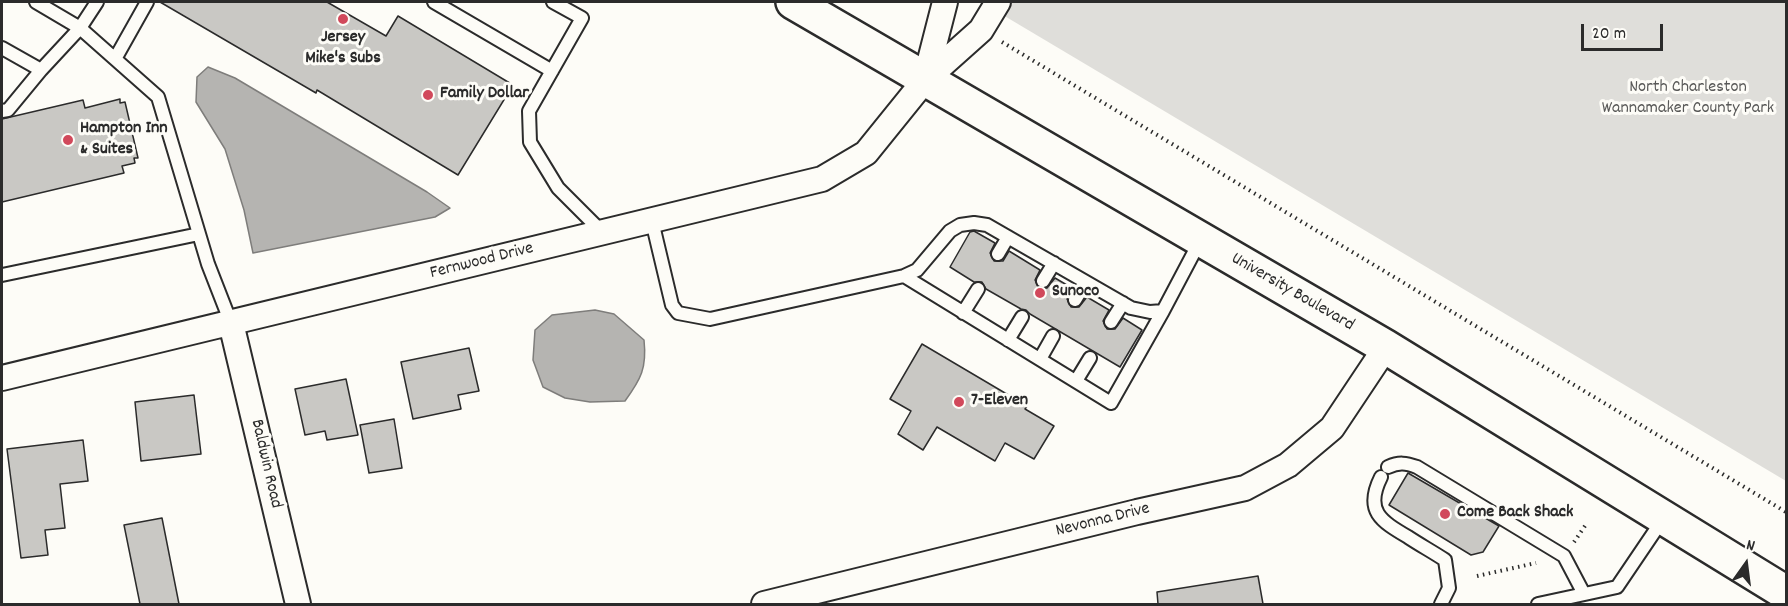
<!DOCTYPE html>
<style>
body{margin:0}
#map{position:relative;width:1788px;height:606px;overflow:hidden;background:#fdfcf7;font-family:Dekko,sans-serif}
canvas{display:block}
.frame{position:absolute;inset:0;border:3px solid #2b2b2b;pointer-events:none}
.north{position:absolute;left:1716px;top:534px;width:60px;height:60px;-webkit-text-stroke:4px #fdfcf7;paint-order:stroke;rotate:14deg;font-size:16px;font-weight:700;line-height:24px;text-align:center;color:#2b2b2b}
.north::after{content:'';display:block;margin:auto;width:21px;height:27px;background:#2b2b2b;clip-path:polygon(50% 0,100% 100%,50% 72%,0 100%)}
.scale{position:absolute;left:1581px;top:24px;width:82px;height:27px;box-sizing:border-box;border:3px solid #2b2b2b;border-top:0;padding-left:8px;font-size:18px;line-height:21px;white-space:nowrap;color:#2b2b2b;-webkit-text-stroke:4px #fdfcf7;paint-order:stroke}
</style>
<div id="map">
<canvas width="1788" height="606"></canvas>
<div class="frame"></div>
<div class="north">N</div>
<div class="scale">20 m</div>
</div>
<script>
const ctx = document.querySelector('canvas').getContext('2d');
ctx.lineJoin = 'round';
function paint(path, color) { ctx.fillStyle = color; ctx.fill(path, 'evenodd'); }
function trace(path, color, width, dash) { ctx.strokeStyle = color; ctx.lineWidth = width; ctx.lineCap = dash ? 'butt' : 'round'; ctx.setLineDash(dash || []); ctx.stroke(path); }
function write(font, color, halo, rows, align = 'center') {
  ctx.font = font + ' Dekko,sans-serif'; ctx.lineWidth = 6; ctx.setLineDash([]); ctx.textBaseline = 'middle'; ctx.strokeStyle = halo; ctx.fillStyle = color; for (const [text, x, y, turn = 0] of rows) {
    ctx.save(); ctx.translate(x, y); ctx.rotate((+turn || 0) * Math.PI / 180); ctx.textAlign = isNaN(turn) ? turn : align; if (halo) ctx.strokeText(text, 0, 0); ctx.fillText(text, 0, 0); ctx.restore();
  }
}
const green = new Path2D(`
 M 981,2 L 1786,2 L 1786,481 Z`);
const water = new Path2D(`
 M 208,67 L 235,78 L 427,192 L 450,208 L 435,217 L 253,253 L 244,210 L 225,149 L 196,102 L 197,77 Z
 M 595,310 L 614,314 L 644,340 C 647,368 641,379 625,401 L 590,402 L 565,398 L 543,387 L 533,360 L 535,330 L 552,315 Z`);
const building = new Path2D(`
 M 160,2 L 327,2 L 386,36 L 398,16 L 513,85 L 458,175 L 317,90 L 316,93 Z
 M 120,99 L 120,103 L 125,102 L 138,158 L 134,158 L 135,163 L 122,166 L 124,173 L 2,202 L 2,119 L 83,100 L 85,108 Z
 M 974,231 L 995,243 L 990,253 L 994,261 L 1003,261 L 1009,251 L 1040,270 L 1035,280 L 1039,288 L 1047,288 L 1055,278 L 1072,288 L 1067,299 L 1071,307 L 1079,307 L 1087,297 L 1109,310 L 1103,321 L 1107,329 L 1115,329 L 1123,318 L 1142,330 L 1120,367 L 1030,314 L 1026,310 L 1021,309 L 986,289 L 982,282 L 974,282 L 950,267 L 970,232 Z
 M 922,344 L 1027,406 L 1025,409 L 1054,426 L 1034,459 L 1005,443 L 995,461 L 937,427 L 923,450 L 898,434 L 911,411 L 890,399 Z
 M 469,348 L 479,391 L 458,395 L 461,409 L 413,419 L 401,362 Z
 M 346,379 L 358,435 L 327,440 L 325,431 L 305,435 L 295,389 Z
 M 194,395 L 201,454 L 141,461 L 135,402 Z
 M 394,419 L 402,468 L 369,473 L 360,425 Z
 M 83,440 L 88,481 L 60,484 L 65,528 L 45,530 L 48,555 L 21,558 L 7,449 Z
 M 1408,473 L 1499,526 L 1483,552 L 1471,555 L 1389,505 Z
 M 162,518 L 179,604 L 140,604 L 124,525 Z
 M 1258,576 L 1263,604 L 1158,604 L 1157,592 Z`);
const path = new Path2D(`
 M 1002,42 L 1786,512
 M 1574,542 L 1587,523
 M 1477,576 L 1536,563`);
const service = new Path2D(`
 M 36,2 L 80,28 L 41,70
 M 97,2 L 80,28 L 158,97 L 208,264 L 231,323
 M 434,2 L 552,71
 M 553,2 L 582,18 L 529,111 L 530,142 L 558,188 L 602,232
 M 2,48 L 41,70 L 8,110 L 2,111
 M 115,59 L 147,2
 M 652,221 L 672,305 L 678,313 L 710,319 L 904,276 L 917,270 L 950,231 L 960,225 L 974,223 L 987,225 L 1131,308 L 1150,312 L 1163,311 L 1200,241
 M 998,254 L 1008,237
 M 2,275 L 199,234
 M 904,276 L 1111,403 L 1163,311
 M 1043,281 L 1054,263
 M 1075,300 L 1086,282
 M 963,313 L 978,289
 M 1111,322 L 1123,303
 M 1008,340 L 1022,317
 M 1040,359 L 1053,336
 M 1076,381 L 1090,358
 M 1388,467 C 1399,462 1406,463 1417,467 L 1564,556 L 1584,594
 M 1381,477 C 1364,511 1381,521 1408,537 C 1420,545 1433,552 1445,560 L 1449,588 L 1441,604
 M 1538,604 L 1617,587 L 1663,519`);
const minor = new Path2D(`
 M 925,80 L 945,2
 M 231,323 L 298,604
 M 2,378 L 822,179 L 866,153 L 925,80 L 981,30 L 998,2
 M 764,604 L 1137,512 L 1245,488 L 1288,465 L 1332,428 L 1386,347`);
const primary = new Path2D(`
 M 793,2 L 1386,347 L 1786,593`);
const markers = [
 [343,19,6,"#d1495b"],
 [428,95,6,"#d1495b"],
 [68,140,6,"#d1495b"],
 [1040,293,6,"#d1495b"],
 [959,402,6,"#d1495b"],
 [1445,514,6,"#d1495b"]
];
const poiNames = [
 ["Jersey",343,39,"center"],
 ["Mike's Subs",343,60,"center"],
 ["Family Dollar",440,95],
 ["Hampton Inn",80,130],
 ["& Suites",80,151],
 ["Sunoco",1052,293],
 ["7-Eleven",971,402],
 ["Come Back Shack",1457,514]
];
const parkNames = [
 ["North Charleston",1688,89],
 ["Wannamaker County Park",1688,110]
];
const streetNames = [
 ["Fernwood Drive",482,262,-14],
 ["University Boulevard",1292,293,30],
 ["Baldwin Road",265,464,77],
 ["Nevonna Drive",1103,521,-14]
];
paint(green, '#dfdeda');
paint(water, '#b5b4b1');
trace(water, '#7e7d7b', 1.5);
paint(building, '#c9c8c4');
trace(building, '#2b2b2b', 1.5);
trace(service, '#2b2b2b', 16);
trace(minor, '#2b2b2b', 28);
trace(primary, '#2b2b2b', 38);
trace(path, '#2b2b2b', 4, [1.5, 4.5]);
trace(service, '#fdfcf7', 12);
trace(minor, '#fdfcf7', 24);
trace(primary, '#fdfcf7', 33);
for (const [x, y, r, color] of markers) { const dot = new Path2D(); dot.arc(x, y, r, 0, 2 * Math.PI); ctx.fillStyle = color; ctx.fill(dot); trace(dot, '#fdfcf7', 2); }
write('bold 18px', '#2b2b2b', '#fdfcf7', poiNames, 'left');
write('18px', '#585857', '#fdfcf7', parkNames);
write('18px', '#2b2b2b', '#fdfcf7', streetNames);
</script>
